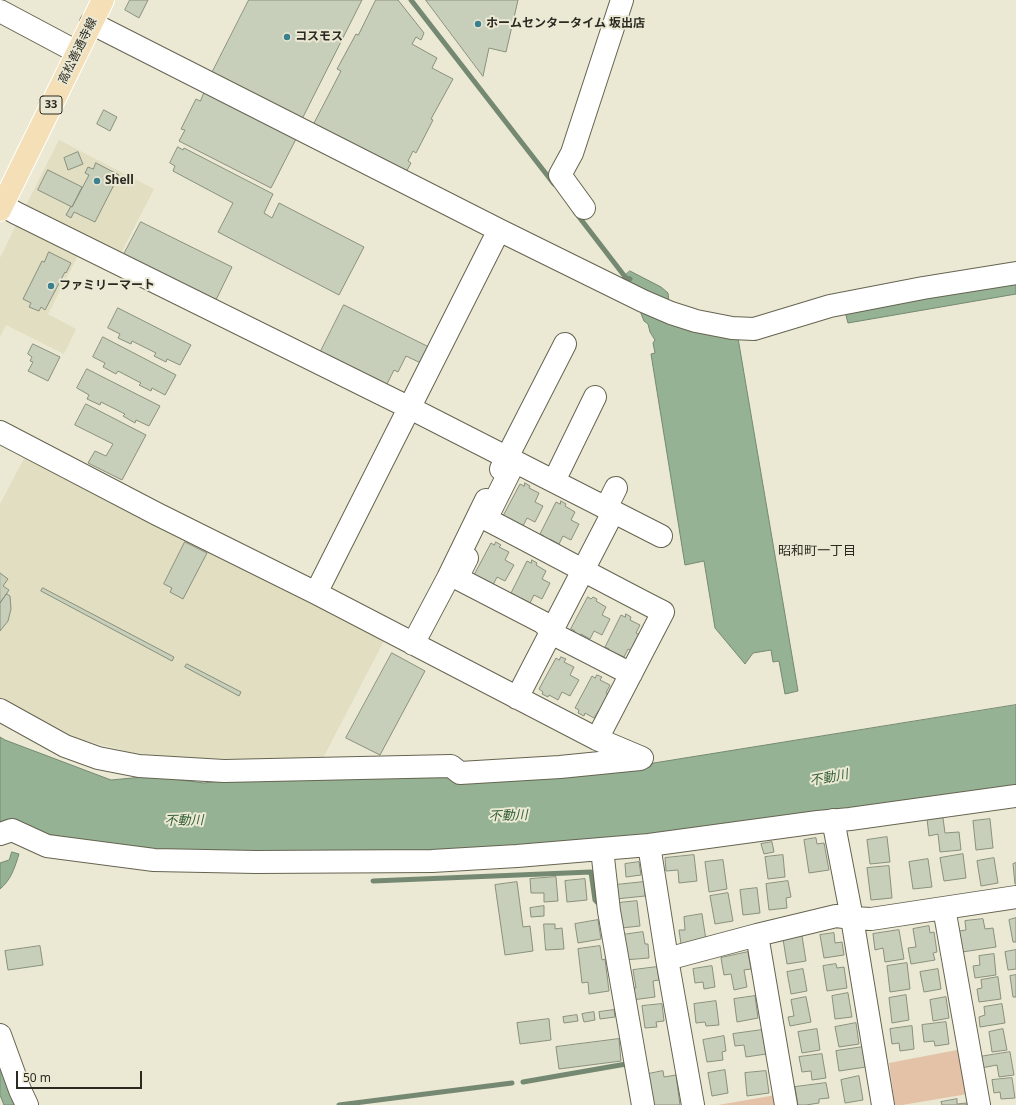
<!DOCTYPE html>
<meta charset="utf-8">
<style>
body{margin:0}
#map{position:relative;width:1016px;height:1105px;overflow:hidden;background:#ebe9d4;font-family:"Noto Sans",sans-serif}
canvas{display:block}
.scale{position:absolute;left:16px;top:1071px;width:126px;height:18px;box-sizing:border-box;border:2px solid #2b2a22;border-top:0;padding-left:5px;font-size:12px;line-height:14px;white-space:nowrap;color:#2b2a22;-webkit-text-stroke:3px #ebe9d4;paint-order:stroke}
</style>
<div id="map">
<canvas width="1016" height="1105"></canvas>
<div class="scale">50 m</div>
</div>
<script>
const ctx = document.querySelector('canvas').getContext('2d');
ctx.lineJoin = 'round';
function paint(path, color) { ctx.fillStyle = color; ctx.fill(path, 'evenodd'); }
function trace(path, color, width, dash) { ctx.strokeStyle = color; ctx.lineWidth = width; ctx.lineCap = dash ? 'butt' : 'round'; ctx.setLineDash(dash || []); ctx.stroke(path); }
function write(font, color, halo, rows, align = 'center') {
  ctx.font = font + ' "Noto Sans","Noto Sans JP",sans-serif'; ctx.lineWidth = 4; ctx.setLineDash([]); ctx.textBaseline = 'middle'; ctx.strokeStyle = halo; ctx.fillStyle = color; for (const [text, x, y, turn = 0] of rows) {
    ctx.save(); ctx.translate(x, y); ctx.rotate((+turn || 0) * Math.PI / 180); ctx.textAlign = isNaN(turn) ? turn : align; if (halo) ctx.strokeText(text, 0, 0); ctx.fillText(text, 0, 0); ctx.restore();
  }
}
const built = new Path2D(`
 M 59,140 L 154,189 L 119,257 L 24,209 Z
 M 18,221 L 80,252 L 48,314 L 76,329 L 64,354 L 6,325 L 0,337 L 0,258 Z
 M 27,453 L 385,639 L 322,760 L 186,758 L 134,753 L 75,738 L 0,700 L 0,504 Z`);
const green = new Path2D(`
 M 962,1049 L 968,1094 L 902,1105 L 895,1105 L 889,1063 Z
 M 776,1095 L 778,1105 L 718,1105 Z`);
const water = new Path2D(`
 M 630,271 L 661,287 L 668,293 L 669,303 L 738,338 L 798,691 L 785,694 L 779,661 L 773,662 L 771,650 L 753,653 L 745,664 L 715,628 L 704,561 L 685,565 L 651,354 L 655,353 L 653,343 L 655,340 L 650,332 L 648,324 L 644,321 L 638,306 L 619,281 Z
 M 1016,283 L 1016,294 L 848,323 L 845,312 Z
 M 1016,705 L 1016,785 L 838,811 L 656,835 L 492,851 L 159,852 L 45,834 L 0,828 L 0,737 L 5,740 L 111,780 L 143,777 L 165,778 L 204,783 L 228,780 L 635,766 Z
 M 12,852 L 19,854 C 15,867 11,880 0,889 L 0,863 L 9,860 Z
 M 0,1061 L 17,1105 L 4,1105 L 0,1095 Z`);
const stream = new Path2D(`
 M 411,0 L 554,184
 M 576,213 L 626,278 L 630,279
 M 373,881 L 591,872 L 595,900 L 600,905
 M 523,1082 L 626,1064
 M 339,1105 L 512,1083`);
const building = new Path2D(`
 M 130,0 L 148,0 L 139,18 L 125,10 Z
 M 249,0 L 362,0 L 301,121 L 211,75 Z
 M 376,0 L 398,0 L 424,33 L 421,40 L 416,37 L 412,44 L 437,58 L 432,68 L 453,79 L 431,119 L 433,120 L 416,153 L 413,151 L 408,161 L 411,163 L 405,174 L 313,125 L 341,71 L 337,69 L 356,34 L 358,35 Z
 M 426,0 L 518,0 L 506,52 L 489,48 L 483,76 Z
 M 205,91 L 297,137 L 271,188 L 179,141 L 185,130 L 181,129 L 196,99 L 200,101 Z
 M 104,110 L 117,117 L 110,131 L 97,124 Z
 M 178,147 L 183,150 L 184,148 L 273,194 L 264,213 L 272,218 L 279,203 L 364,247 L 339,295 L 218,232 L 233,203 L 173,171 L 175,166 L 170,163 Z
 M 78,152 L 83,164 L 68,170 L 64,158 Z
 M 96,163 L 119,175 L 95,222 L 74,212 L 71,218 L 66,215 L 71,206 L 72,207 L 89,175 L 85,173 L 88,167 L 93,169 Z
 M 48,170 L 82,187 L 72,207 L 38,190 Z
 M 141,222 L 232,267 L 214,304 L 122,258 Z
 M 49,252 L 71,263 L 66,273 L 65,272 L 45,310 L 41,307 L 39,311 L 29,307 L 31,303 L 23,299 L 42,261 L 44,262 Z
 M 344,305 L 431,348 L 423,364 L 406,356 L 398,372 L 394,370 L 385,388 L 319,355 Z
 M 118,308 L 191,345 L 180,365 L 167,359 L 166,362 L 154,356 L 156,353 L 132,341 L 131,344 L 118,338 L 120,334 L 108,328 Z
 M 103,337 L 176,375 L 165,395 L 152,388 L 151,391 L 139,385 L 141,383 L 118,371 L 116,374 L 103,367 L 105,363 L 93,357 Z
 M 33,344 L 60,357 L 48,381 L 28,371 L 33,362 L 30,361 L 32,357 L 28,354 Z
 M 87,369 L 160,406 L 149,426 L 136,420 L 135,423 L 123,416 L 125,414 L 101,402 L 100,405 L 87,399 L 89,395 L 77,388 Z
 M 86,404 L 146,435 L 122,480 L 88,463 L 95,451 L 106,456 L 113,444 L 75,425 Z
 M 525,483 L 530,486 L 529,488 L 539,493 L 535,502 L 543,506 L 535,522 L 527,518 L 523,526 L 503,516 L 520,484 L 524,486 Z
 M 561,501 L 566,504 L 565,506 L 575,512 L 571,520 L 579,524 L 571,540 L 563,536 L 559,544 L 550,539 L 548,542 L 542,539 L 544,536 L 540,534 L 556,502 L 560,504 Z
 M 185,542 L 207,553 L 183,599 L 170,592 L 172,588 L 164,584 Z
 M 496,542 L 501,545 L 499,547 L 509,552 L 505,560 L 514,565 L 505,581 L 497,577 L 493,585 L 474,575 L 491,543 L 494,545 Z
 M 532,560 L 537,563 L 536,565 L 546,571 L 542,579 L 550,583 L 542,599 L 534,595 L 530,603 L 521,598 L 519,601 L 513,598 L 515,595 L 511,593 L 527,561 L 531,563 Z
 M 0,573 L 8,579 L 3,586 L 9,590 L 0,603 Z
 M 43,588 L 174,657 L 172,661 L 41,591 Z
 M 7,594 L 10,596 L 11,609 L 8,621 L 0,631 L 0,603 Z
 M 588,597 L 591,599 L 593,597 L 597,599 L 596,601 L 606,607 L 602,615 L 610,619 L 602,635 L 594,631 L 590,639 L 581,634 L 579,637 L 573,634 L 575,631 L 571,629 Z
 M 626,614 L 631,617 L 630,620 L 640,625 L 636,633 L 644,637 L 636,654 L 628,649 L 624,657 L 615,653 L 613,655 L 607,652 L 609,649 L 605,647 L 621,615 L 625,617 Z
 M 392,653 L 425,671 L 380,755 L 346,738 Z
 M 561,657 L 566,659 L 564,662 L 574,667 L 570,675 L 579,680 L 570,696 L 562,692 L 558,700 L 549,695 L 548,697 L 542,694 L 543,692 L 539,689 L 556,658 L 559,660 Z
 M 187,664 L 241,692 L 239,696 L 185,667 Z
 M 597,675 L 602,677 L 600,680 L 610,685 L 606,693 L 615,698 L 606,714 L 599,710 L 594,718 L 585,713 L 584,716 L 578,713 L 579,710 L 575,708 L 592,676 L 595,678 Z
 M 943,818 L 945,833 L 959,832 L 961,850 L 940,852 L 938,834 L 929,836 L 927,819 Z
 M 990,819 L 993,848 L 976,850 L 973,821 Z
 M 887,837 L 890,862 L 870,864 L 867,840 Z
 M 816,838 L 817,844 L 824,843 L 829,870 L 809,873 L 804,840 Z
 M 772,842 L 774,852 L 764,854 L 761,844 Z
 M 963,854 L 966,878 L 944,881 L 940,858 Z
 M 694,855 L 697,881 L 679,883 L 678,870 L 666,871 L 665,858 Z
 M 783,855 L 785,877 L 768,879 L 765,857 Z
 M 994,858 L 998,883 L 981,886 L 977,861 Z
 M 928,859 L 932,887 L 913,889 L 909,862 Z
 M 723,860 L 727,889 L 709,892 L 705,862 Z
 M 639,862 L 641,875 L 626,877 L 625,864 Z
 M 1016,863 L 1016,884 L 1015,884 L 1013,864 Z
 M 889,866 L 892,898 L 871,900 L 867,868 Z
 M 556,877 L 558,901 L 544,902 L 544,893 L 531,893 L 530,879 Z
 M 585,879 L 587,900 L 567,902 L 565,881 Z
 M 788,881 L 791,897 L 786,898 L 787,908 L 769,910 L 766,884 Z
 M 517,882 L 523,927 L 530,926 L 533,951 L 505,955 L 495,885 Z
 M 644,882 L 645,896 L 616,899 L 615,885 Z
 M 757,888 L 760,913 L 743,915 L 740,890 Z
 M 728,893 L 733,921 L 715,924 L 710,896 Z
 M 637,901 L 640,926 L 621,928 L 618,903 Z
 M 544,906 L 544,916 L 531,917 L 530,908 Z
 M 702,914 L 706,940 L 681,944 L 679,930 L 685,930 L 684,917 Z
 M 1016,918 L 1016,942 L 1013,942 L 1009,920 Z
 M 983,919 L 985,929 L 993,928 L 996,947 L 962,952 L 959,931 L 966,930 L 965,921 Z
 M 598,920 L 601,939 L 578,943 L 575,924 Z
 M 544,924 L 555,924 L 555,929 L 562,928 L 564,949 L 546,950 Z
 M 929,926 L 930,933 L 934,932 L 937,952 L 933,953 L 935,960 L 911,964 L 908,948 L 916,947 L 913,929 Z
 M 899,930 L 904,959 L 885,962 L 883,948 L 875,950 L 873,934 Z
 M 643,932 L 645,944 L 648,944 L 649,958 L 624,960 L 622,935 Z
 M 834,933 L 835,943 L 842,942 L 844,955 L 824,958 L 820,935 Z
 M 802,936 L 806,961 L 787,964 L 783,939 Z
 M 40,946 L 43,965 L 8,970 L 5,951 Z
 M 600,946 L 602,960 L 605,959 L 609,991 L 589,994 L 588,982 L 582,983 L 578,949 Z
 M 1016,950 L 1016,969 L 1008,970 L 1005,952 Z
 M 748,952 L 751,969 L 744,970 L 747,987 L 734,990 L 731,974 L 724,975 L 721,958 Z
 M 994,954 L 996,975 L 975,978 L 973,966 L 980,965 L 979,956 Z
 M 907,963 L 910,989 L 890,992 L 887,966 Z
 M 836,964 L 837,968 L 844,967 L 847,988 L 827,991 L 823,966 Z
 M 712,966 L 715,987 L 704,989 L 703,982 L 695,983 L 693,969 Z
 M 657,967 L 659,980 L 653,981 L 655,997 L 632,1000 L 630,988 L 636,988 L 633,970 Z
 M 803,969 L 807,991 L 791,994 L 787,972 Z
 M 938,969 L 941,989 L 924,992 L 920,972 Z
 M 1016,975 L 1016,997 L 1013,997 L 1010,976 Z
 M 998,977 L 1001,999 L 979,1002 L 977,989 L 982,988 L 981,980 Z
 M 848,993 L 852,1017 L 835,1019 L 832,996 Z
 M 906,995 L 909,1020 L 892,1023 L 889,998 Z
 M 755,996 L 758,1018 L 737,1022 L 734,999 Z
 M 806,997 L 811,1022 L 790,1026 L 788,1017 L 794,1016 L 791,1000 Z
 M 946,997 L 949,1018 L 933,1021 L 930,1000 Z
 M 716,1001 L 719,1025 L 706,1026 L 705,1022 L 696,1023 L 694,1004 Z
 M 662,1004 L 664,1021 L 656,1022 L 657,1027 L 645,1028 L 642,1006 Z
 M 1002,1004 L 1005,1023 L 980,1027 L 979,1017 L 985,1015 L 984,1007 Z
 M 614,1010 L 615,1017 L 600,1019 L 599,1012 Z
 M 594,1012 L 595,1020 L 584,1022 L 582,1014 Z
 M 577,1015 L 578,1021 L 564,1023 L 563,1017 Z
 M 549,1019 L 551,1040 L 520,1044 L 517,1023 Z
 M 946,1022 L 949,1044 L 935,1046 L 934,1041 L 924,1042 L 922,1025 Z
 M 856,1023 L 859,1044 L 839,1047 L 835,1027 Z
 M 912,1026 L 914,1049 L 900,1051 L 899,1043 L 892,1044 L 890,1029 Z
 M 817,1029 L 820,1050 L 802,1053 L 798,1032 Z
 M 1003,1029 L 1007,1050 L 992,1052 L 989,1032 Z
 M 762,1030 L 766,1054 L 746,1057 L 744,1045 L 735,1046 L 733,1034 Z
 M 724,1036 L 726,1051 L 722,1052 L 723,1060 L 707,1062 L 703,1040 Z
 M 619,1039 L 621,1061 L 559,1069 L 556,1047 Z
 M 863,1047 L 866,1067 L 839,1071 L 836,1051 Z
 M 1010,1052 L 1014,1075 L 999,1077 L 997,1065 L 981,1068 L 979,1057 Z
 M 822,1054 L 826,1078 L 812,1080 L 811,1071 L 802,1072 L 799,1057 Z
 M 725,1070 L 728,1093 L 712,1096 L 708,1073 Z
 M 663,1071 L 664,1077 L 676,1075 L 680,1105 L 653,1105 L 648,1074 Z
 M 766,1071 L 769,1093 L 747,1096 L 745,1073 Z
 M 859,1076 L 863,1100 L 845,1103 L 841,1080 Z
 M 1012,1078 L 1015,1098 L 1001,1099 L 1000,1092 L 994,1093 L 992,1080 Z
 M 826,1083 L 829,1098 L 819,1099 L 819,1103 L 806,1105 L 798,1105 L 795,1087 Z
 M 957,1099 L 957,1104 L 966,1103 L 967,1105 L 942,1105 L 941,1102 Z`);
const minor = new Path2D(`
 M 0,11 L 77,52
 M 91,23 L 499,230 L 643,301 L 671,313 L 696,321 L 732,328 L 754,329 L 830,306 L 923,288 L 1016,273
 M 0,204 L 16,213 L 410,408 L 661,536
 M 584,208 L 560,175 L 572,153 L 622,0
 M 0,432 L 157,514 L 316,593 L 597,739 L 642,758
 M 515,461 L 486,519 C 546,550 604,582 663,612 L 597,739
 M 501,469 L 565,344
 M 554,481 L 595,397
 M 467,558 L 457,578 L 542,622 L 559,637 L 631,674
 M 316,593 L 499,230
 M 413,644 L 448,578 L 486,500
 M 517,698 L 609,520 L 610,500 L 616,488
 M 0,710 L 65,746 L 98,758 L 139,766 L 224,771 L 451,766 L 460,773 L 560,767 L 640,759
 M 833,820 L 852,918 L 883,1105
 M 0,834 L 12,830 L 47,846 L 154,860 L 256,862 L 432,861 L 517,856 L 649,845 L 818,822 L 850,819 L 1016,796
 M 649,845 L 667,959 L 693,1105
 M 602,849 L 609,911 L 643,1105
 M 944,908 L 979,1105
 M 757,935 L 786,1105
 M 667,959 L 757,935 L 836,916 L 852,918 L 871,919 L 1016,897
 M 0,1035 L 20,1090 L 27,1105`);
const major = new Path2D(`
 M 0,210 L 103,0`);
const markers = [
 [478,24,4,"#3b818d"],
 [287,37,4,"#3b818d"],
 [97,181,4,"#3b818d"],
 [51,286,4,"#3b818d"]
];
const shields = [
 [51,105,22]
];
const shieldNames = [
 ["33",51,105]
];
const poiNames = [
 ["ホームセンタータイム 坂出店",486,24],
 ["コスモス",295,37],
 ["Shell",105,181],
 ["ファミリーマート",59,286]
];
const streetNames = [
 ["高松善通寺線",78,51,-64]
];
const neighbourhoodNames = [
 ["昭和町一丁目",817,551]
];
const waterNames = [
 ["不動川",829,778,-11],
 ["不動川",508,816,-2],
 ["不動川",184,821,-1]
];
paint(built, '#e1dec1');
paint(green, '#e3c2a8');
paint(water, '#95b295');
trace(water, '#758972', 1);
trace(stream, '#758972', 5);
paint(building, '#c7cfbb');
trace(building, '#89907d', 1);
trace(minor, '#666451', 24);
trace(major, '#fff', 24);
trace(minor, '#fff', 22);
trace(major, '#f5dfb7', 22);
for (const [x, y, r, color] of markers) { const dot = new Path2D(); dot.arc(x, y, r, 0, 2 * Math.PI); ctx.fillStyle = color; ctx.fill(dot); trace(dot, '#ebe9d4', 1.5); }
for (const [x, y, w] of shields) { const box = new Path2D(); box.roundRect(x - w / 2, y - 9, w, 18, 3); ctx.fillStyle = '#ebe9d4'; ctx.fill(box); trace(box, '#2b2a22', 1); }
write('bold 11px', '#2b2a22', null, shieldNames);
write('bold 12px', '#2b2a22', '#ebe9d4', poiNames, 'left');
write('12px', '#2b2a22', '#ebe9d4', streetNames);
write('13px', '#2b2a22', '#ebe9d4', neighbourhoodNames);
write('italic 13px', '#336036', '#ebe9d4', waterNames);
</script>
